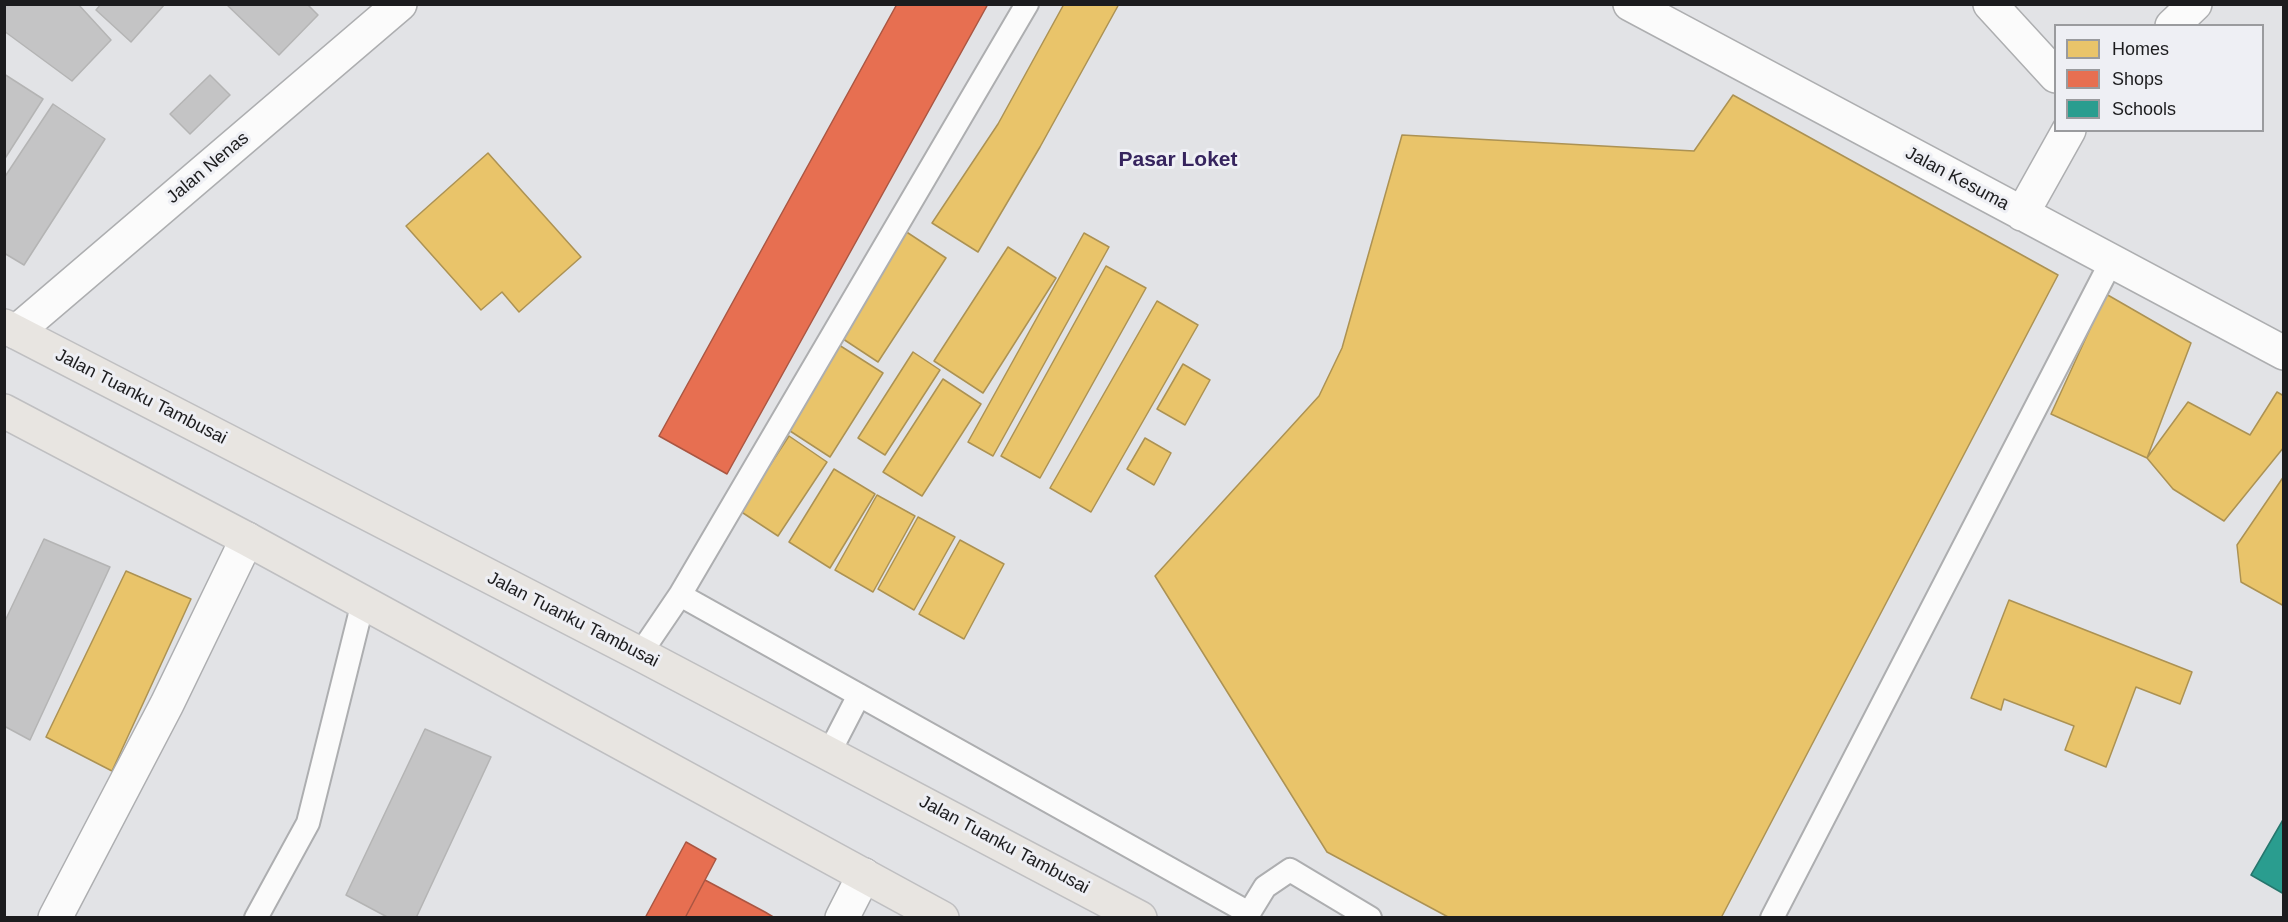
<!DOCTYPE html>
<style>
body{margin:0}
#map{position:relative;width:2288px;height:922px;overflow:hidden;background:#e2e3e6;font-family:Helvetica,sans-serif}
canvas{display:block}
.frame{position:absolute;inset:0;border:6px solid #1c1c1e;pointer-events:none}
.legend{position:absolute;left:2054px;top:24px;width:210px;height:108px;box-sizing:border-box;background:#eeeff4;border:2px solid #9a9b9e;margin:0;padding:8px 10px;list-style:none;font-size:18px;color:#1c1c1e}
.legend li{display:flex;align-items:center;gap:12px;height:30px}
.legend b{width:30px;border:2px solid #9a9b9e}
</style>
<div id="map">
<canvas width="2288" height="922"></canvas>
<div class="frame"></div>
<ul class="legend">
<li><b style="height:16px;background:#e9c46a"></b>Homes</li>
<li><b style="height:16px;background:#e76f51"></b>Shops</li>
<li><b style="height:16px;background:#2a9d8f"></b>Schools</li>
</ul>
</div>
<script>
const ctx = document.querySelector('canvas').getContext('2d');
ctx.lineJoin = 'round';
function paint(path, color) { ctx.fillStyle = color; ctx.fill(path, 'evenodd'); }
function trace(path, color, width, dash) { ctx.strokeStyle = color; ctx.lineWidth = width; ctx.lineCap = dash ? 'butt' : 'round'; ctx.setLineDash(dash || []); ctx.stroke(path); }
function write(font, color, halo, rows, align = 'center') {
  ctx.font = font + ' Helvetica,sans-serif'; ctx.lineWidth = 6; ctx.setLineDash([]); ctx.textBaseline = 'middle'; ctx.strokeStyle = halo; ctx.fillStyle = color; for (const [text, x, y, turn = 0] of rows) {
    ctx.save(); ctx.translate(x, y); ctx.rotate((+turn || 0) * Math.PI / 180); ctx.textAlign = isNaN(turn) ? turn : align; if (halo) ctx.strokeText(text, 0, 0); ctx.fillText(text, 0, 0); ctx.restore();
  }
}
const homes = new Path2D(`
 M 1064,4 L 1119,4 L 1040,147 L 978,252 L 932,223 L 998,124 Z
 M 1733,95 L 2058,275 L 1721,918 L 1450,918 L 1327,852 L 1155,576 L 1319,396 L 1342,348 L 1402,135 L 1694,151 Z
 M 488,153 L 581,257 L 519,312 L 502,292 L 481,310 L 406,226 Z
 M 902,229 L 946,258 L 878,362 L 834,333 Z
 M 1084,233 L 1109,247 L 993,456 L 968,442 Z
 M 1008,247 L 1056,278 L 983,393 L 934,361 Z
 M 1106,266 L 1146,288 L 1040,478 L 1001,456 Z
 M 2106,294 L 2191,343 L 2147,458 L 2051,414 Z
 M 1157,301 L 1198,325 L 1091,512 L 1050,488 Z
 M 839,345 L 883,373 L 830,457 L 787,429 Z
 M 913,352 L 940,370 L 885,455 L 858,438 Z
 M 1183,364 L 1210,380 L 1185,425 L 1157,409 Z
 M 943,379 L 981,404 L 922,496 L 883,472 Z
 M 2277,392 L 2284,396 L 2284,447 L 2224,521 L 2173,489 L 2147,458 L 2188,402 L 2250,435 Z
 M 789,436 L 827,462 L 778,536 L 740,511 Z
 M 1145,438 L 1171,453 L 1154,485 L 1127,469 Z
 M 834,469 L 875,494 L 830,568 L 789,542 Z
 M 2284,476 L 2284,606 L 2241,582 L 2237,545 Z
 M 877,495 L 915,516 L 873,592 L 835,570 Z
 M 918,517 L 955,537 L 914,610 L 878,589 Z
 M 960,540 L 1004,564 L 964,639 L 919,614 Z
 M 126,571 L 191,599 L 112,771 L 46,737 Z
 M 2009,600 L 2192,672 L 2180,704 L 2136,687 L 2106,767 L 2065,750 L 2074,726 L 2004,699 L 2001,710 L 1971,698 Z`);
const shops = new Path2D(`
 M 897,4 L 988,4 L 727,474 L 659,436 Z
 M 686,842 L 716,859 L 685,918 L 645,918 Z
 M 705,880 L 765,912 L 775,918 L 685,918 Z`);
const schools = new Path2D(`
 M 2284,818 L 2284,894 L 2251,875 Z`);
const building = new Path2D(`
 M 4,4 L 78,4 L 111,40 L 72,81 L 4,31 Z
 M 101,4 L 165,4 L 131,42 L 96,10 Z
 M 226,4 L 307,4 L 318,15 L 279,55 Z
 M 4,74 L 43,99 L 4,160 Z
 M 210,75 L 230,95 L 190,134 L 170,114 Z
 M 53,104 L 105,139 L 24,265 L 4,253 L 4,178 Z
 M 44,539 L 110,567 L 30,740 L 4,726 L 4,623 Z
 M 425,729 L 491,757 L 416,918 L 389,918 L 346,895 Z`);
const lane = new Path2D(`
 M 1027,4 L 680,595 L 1249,913
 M 640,654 L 680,595
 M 829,753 L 859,695
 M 256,918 L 308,823 L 363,602
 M 1246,918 L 1265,887 L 1290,870 L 1370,918
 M 1772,918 L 2111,262`);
const street = new Path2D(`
 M 1630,4 L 2284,353
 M 1990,4 L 2056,76
 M 2172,26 L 2195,4
 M 2022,214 L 2069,130
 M 16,332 L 400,4
 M 55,918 L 167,704 L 247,539
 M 842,918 L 864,875`);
const primary = new Path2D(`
 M 4,326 L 640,654 L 1140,918
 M 4,411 L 247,539 L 942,918`);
const streetNames = [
 ["Jalan Nenas",208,168,-40],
 ["Jalan Kesuma",1957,179,28],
 ["Jalan Tuanku Tambusai",141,397,27],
 ["Jalan Tuanku Tambusai",573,620,27],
 ["Jalan Tuanku Tambusai",1004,845,28]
];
const quarterNames = [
 ["Pasar Loket",1178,160]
];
paint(homes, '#e9c46a');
trace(homes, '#ac9253', 1.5);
paint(shops, '#e76f51');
trace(shops, '#aa5642', 1.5);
paint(schools, '#2a9d8f');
trace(schools, '#26766d', 1.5);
paint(building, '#c4c4c5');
trace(building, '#b4b4b4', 1.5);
trace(lane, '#adaeb0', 26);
trace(street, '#adaeb0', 36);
trace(primary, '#bfbfc1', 36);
trace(lane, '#fbfbfb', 22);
trace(street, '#fbfbfb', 33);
trace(primary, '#e8e5e1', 33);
write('18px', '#1c1c1e', '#eeeff4', streetNames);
write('bold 21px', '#36245e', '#eeeff4', quarterNames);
</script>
